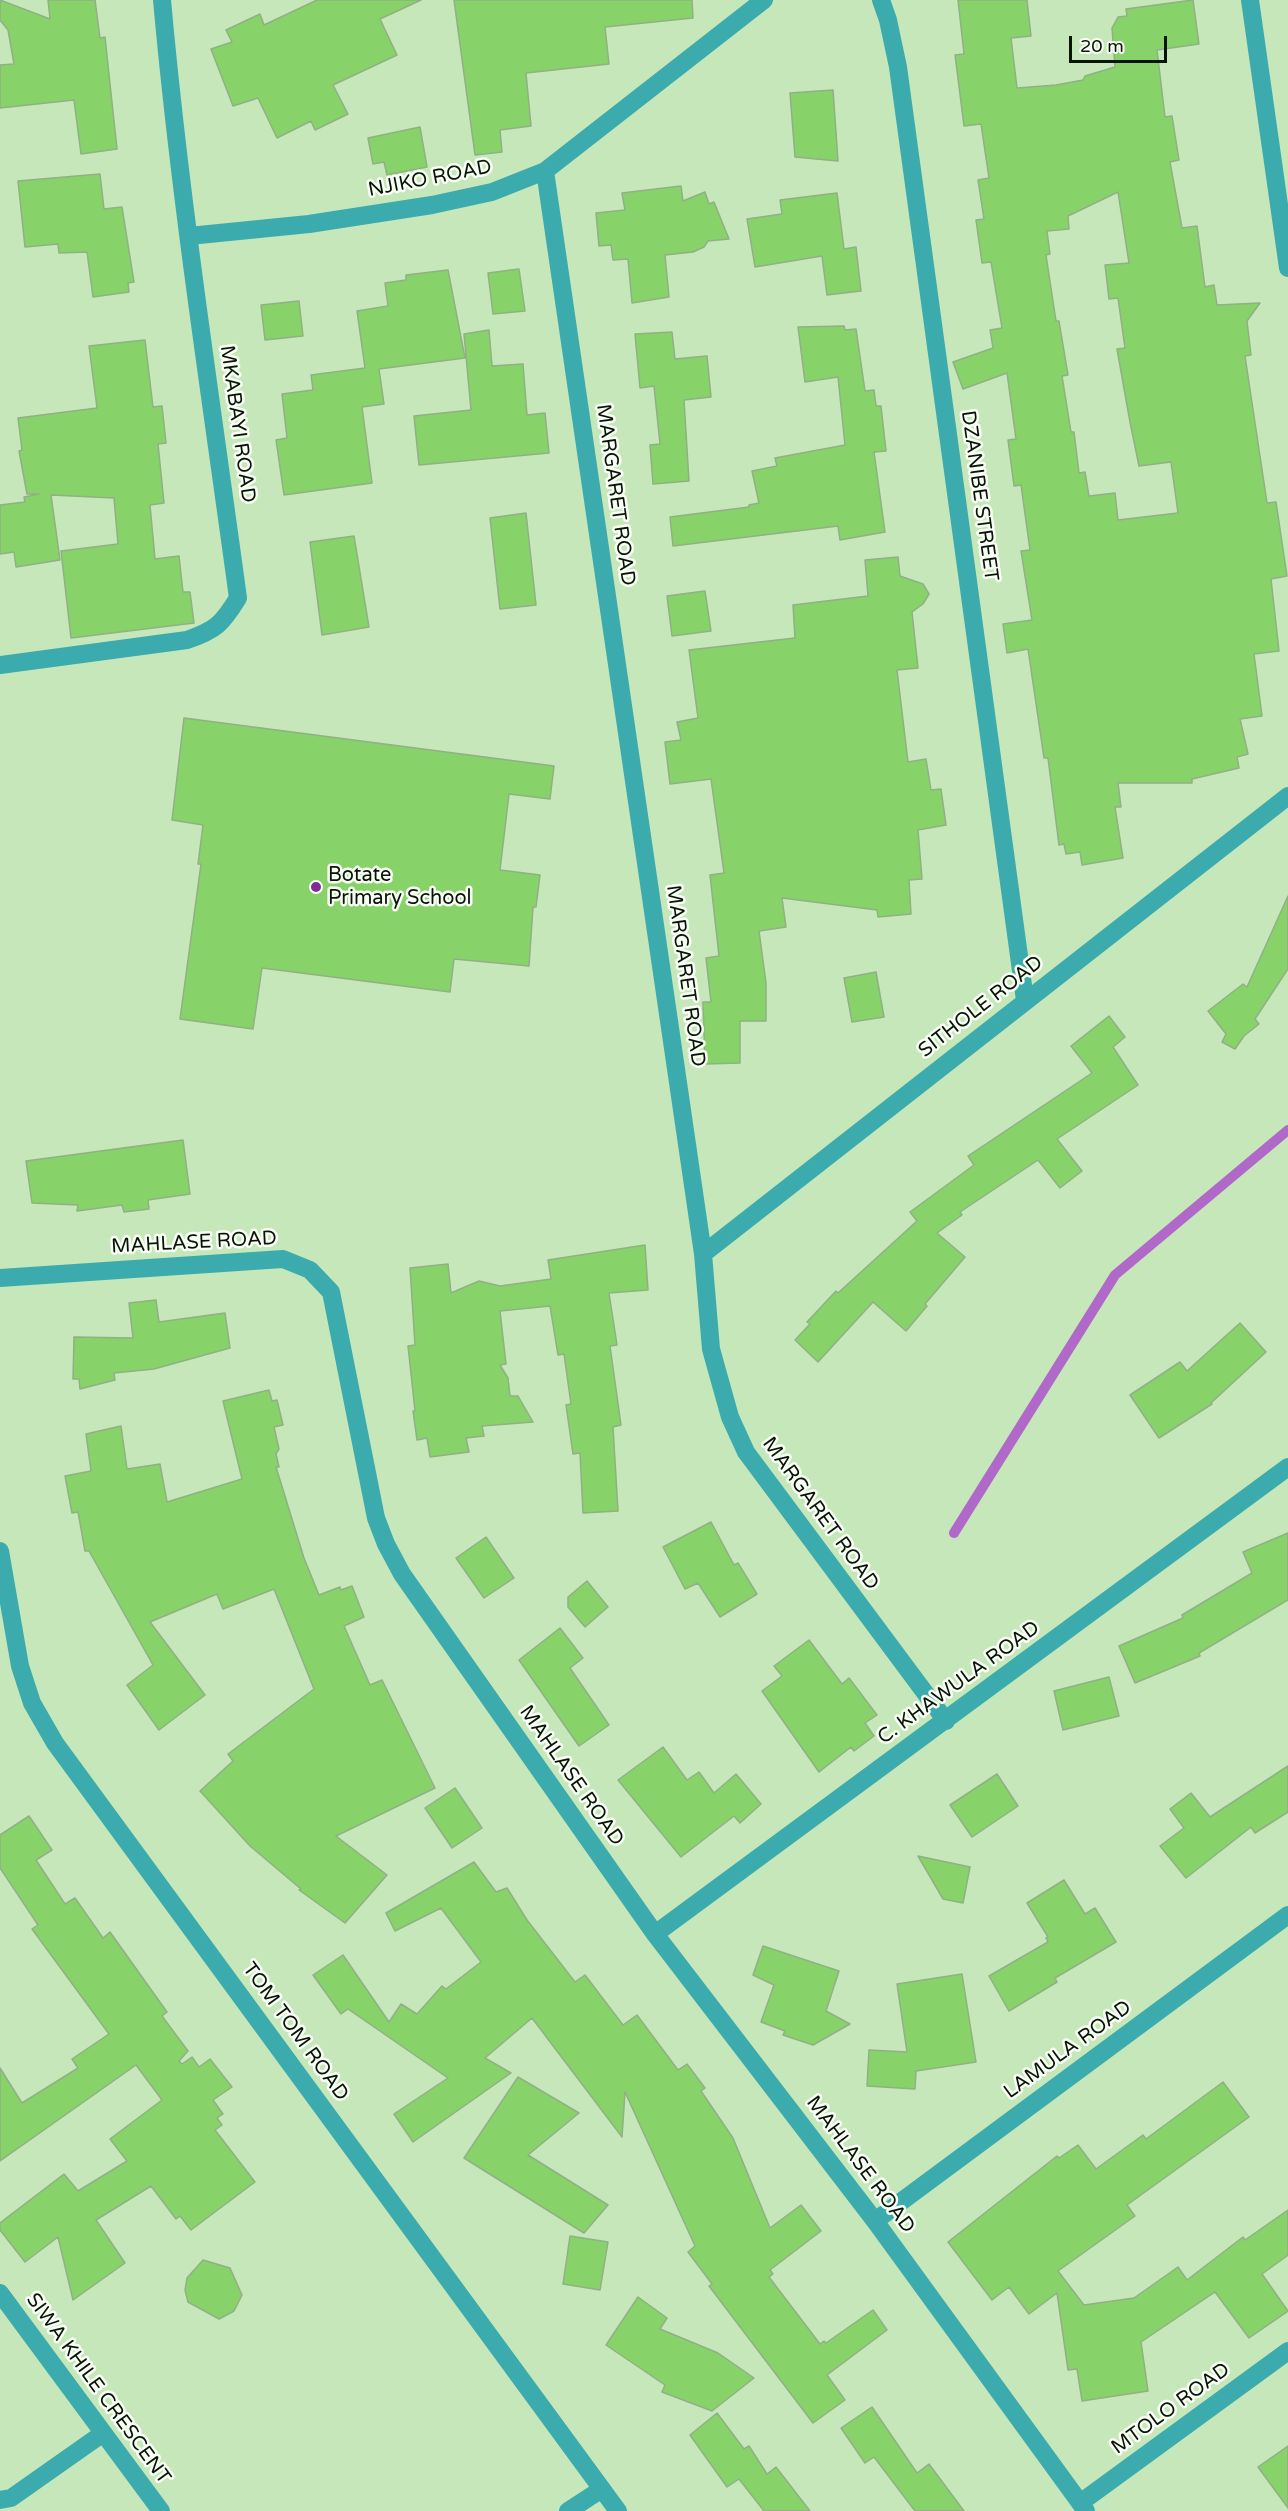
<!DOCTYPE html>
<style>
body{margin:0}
#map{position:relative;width:1288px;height:2511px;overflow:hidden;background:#c5e7b9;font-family:"Varela Round",sans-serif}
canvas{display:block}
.scale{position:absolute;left:1069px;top:36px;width:98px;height:27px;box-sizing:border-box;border:3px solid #081405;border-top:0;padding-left:8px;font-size:18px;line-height:21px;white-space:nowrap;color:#081405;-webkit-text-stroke:4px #f8fef5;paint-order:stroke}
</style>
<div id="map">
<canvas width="1288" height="2511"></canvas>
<div class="scale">20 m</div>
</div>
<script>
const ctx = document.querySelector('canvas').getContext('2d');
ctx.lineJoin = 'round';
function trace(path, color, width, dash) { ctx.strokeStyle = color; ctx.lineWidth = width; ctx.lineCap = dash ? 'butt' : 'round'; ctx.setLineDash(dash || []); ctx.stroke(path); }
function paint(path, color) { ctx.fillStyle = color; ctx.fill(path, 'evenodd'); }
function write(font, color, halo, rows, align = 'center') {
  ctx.font = font + ' "Varela Round",sans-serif'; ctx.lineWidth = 5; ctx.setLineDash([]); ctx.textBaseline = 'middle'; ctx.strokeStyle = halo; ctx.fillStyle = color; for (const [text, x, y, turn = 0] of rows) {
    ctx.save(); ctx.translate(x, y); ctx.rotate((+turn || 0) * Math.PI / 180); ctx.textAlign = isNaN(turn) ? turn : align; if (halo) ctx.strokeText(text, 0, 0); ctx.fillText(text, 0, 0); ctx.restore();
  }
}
const stream = new Path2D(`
 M 954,1533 L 1115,1275 L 1288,1130`);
const building = new Path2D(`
 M 0,0 L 50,19 L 48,0 L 95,0 L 100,38 L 105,37 L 117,149 L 81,154 L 74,100 L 0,108 L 0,65 L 14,64 L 8,30 L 0,20 Z
 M 317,0 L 421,0 L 380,19 L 397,55 L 333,85 L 348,114 L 315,130 L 311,121 L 277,138 L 258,98 L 233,106 L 211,49 L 232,42 L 226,30 L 260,14 L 264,25 Z
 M 454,0 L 692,0 L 693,18 L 605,27 L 609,64 L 526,73 L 531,126 L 500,130 L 502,152 L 475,155 Z
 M 958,0 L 1027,0 L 1031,36 L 1011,38 L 1017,88 L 1056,85 L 1083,80 L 1085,76 L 1115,67 L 1112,28 L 1118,17 L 1127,16 L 1126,9 L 1193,0 L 1199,44 L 1157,50 L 1165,117 L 1172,116 L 1179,160 L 1170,162 L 1182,228 L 1197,226 L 1205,287 L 1214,285 L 1217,305 L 1260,303 L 1247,321 L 1251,355 L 1245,356 L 1267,503 L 1276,502 L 1287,576 L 1271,579 L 1279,651 L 1254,654 L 1262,716 L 1240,719 L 1248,754 L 1237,757 L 1239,768 L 1192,779 L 1192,783 L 1118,783 L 1121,807 L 1115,807 L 1123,858 L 1082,865 L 1080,852 L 1066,854 L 1064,844 L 1059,845 L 1048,758 L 1044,758 L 1028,649 L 1007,653 L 1003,624 L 1032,620 L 1021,551 L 1030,550 L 1021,485 L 1014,486 L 1008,440 L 1016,439 L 1007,373 L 963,389 L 953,362 L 993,348 L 990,330 L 1002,328 L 991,262 L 982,263 L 976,220 L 984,219 L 978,180 L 989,178 L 981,124 L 964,126 L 955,55 L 964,54 ZM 1118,192 L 1129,263 L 1105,265 L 1109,299 L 1118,298 L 1125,348 L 1117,349 L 1130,422 L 1139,466 L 1171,462 L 1178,513 L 1118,520 L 1115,493 L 1089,496 L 1085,472 L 1079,473 L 1074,432 L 1071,432 L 1062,376 L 1068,375 L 1059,321 L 1056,321 L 1046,255 L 1050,254 L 1047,231 L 1069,229 L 1068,216 Z
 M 833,90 L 838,161 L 795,157 L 790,93 Z
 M 420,127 L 427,167 L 387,175 L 384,162 L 373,164 L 368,138 Z
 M 100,174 L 104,209 L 122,207 L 134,282 L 128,283 L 129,292 L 93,297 L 87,252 L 59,253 L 58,244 L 25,247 L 18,181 Z
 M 681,186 L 683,201 L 705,192 L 709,204 L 714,202 L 729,239 L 708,241 L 704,247 L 693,252 L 665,255 L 669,297 L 632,303 L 628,259 L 613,260 L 611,245 L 599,246 L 596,213 L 625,210 L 622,193 Z
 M 837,193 L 844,249 L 856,247 L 861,291 L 827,295 L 822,256 L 755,267 L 747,219 L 782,214 L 780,200 Z
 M 519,269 L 525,311 L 493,314 L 488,273 Z
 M 448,270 L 465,358 L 379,369 L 384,404 L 362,407 L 372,483 L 284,495 L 276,440 L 287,438 L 282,394 L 313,390 L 311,375 L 365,368 L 357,311 L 388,306 L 385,283 L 406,280 L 406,275 Z
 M 299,301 L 303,336 L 265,340 L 261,305 Z
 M 844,326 L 845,330 L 856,329 L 865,391 L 874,390 L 876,406 L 881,406 L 886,451 L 874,452 L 885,532 L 840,540 L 838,526 L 673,546 L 670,517 L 749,507 L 749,505 L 759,503 L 752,471 L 777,466 L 775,458 L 845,445 L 838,377 L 805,382 L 798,327 Z
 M 489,330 L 492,366 L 523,364 L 527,415 L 545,413 L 549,453 L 419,465 L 414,416 L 471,410 L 464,334 Z
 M 672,332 L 675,359 L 707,356 L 711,397 L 684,400 L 689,481 L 653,484 L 650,445 L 660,444 L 654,386 L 640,388 L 635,334 Z
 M 145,340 L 153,407 L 162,406 L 166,443 L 158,444 L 164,503 L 150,505 L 155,559 L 179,556 L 183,592 L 190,592 L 194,623 L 71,638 L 61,551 L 118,544 L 114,498 L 51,495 L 60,560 L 16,567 L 14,552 L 0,554 L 0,505 L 25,502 L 24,497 L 39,494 L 27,494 L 19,451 L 22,450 L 18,418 L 97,408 L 89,346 Z
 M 526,513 L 536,605 L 500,609 L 490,518 Z
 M 354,536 L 369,627 L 322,635 L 310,542 Z
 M 898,557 L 900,576 L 923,584 L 929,594 L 923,604 L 912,612 L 918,668 L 897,670 L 908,762 L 926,759 L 931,790 L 941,789 L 946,825 L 918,830 L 922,879 L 909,880 L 911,914 L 878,917 L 877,910 L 782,898 L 786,927 L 759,931 L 766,983 L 766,1021 L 740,1021 L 740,1063 L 705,1064 L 703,1002 L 711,1002 L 706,958 L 719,956 L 710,875 L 724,873 L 711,779 L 670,784 L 665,742 L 681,740 L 677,722 L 698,718 L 689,650 L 795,638 L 793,605 L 868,596 L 865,560 Z
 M 705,591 L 711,631 L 672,636 L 667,596 Z
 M 184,718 L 554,766 L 550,799 L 509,794 L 500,870 L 540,875 L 536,907 L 533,907 L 529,966 L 454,959 L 450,992 L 262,968 L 253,1029 L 180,1019 L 201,864 L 198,864 L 203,825 L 172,820 Z
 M 1288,896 L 1288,969 L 1255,1019 L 1259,1024 L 1244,1036 L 1235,1049 L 1222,1042 L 1226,1034 L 1208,1011 L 1243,984 L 1247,987 Z
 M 876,972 L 884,1017 L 852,1022 L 844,978 Z
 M 1109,1016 L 1125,1037 L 1113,1047 L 1138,1085 L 1057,1139 L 1082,1171 L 1060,1188 L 1038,1160 L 960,1212 L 962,1215 L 937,1233 L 965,1257 L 925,1304 L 927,1306 L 906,1331 L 873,1302 L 818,1362 L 795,1340 L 810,1324 L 807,1322 L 836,1291 L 838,1293 L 917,1221 L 910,1212 L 974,1165 L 968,1156 L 1092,1073 L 1071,1046 Z
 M 183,1140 L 190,1194 L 148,1200 L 149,1209 L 124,1212 L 122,1205 L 77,1211 L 78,1205 L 32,1203 L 26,1161 Z
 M 645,1245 L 648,1290 L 609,1293 L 617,1345 L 610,1346 L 621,1425 L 613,1427 L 618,1511 L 583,1513 L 580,1453 L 573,1454 L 566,1405 L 571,1404 L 564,1354 L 558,1355 L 550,1306 L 500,1311 L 506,1364 L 500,1365 L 508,1378 L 510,1396 L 518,1396 L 533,1422 L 482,1426 L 484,1436 L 466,1438 L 469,1452 L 430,1457 L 427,1438 L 417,1440 L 413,1411 L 415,1411 L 408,1346 L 415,1345 L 410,1268 L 448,1264 L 451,1293 L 479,1281 L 500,1286 L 551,1279 L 548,1260 Z
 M 156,1300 L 159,1322 L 225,1313 L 230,1348 L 154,1369 L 114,1373 L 115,1380 L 80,1389 L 79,1379 L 73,1379 L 74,1337 L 133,1338 L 129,1303 Z
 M 1240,1323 L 1266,1352 L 1211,1403 L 1212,1404 L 1159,1438 L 1130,1395 L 1180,1362 L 1187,1371 Z
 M 269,1390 L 272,1401 L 277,1400 L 283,1425 L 274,1427 L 279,1449 L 276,1454 L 279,1467 L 276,1467 L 304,1558 L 319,1595 L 340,1587 L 341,1590 L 352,1586 L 364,1617 L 344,1626 L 370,1685 L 382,1680 L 435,1788 L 336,1836 L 387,1875 L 345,1923 L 299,1890 L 301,1889 L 250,1846 L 200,1791 L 233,1761 L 228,1754 L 314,1689 L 274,1589 L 223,1609 L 217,1594 L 150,1622 L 205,1695 L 159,1730 L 127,1685 L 153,1665 L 89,1551 L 85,1551 L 78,1512 L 72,1513 L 65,1476 L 91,1471 L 86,1434 L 121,1426 L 127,1469 L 160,1464 L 167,1502 L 242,1479 L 223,1401 Z
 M 711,1522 L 734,1565 L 738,1563 L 757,1594 L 720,1617 L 698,1583 L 685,1589 L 663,1547 Z
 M 1288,1533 L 1288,1600 L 1199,1653 L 1200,1656 L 1135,1683 L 1119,1646 L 1183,1618 L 1182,1615 L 1252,1573 L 1243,1552 Z
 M 486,1537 L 514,1578 L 484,1598 L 456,1558 Z
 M 587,1581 L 608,1607 L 585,1627 L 568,1607 L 568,1597 Z
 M 560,1628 L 583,1658 L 570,1668 L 609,1725 L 579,1746 L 519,1660 Z
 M 809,1640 L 842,1684 L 849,1678 L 877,1715 L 865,1723 L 874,1736 L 854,1751 L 851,1747 L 819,1772 L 762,1691 L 782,1676 L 774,1666 Z
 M 1109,1677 L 1119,1716 L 1063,1730 L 1054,1691 Z
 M 663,1747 L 687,1780 L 699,1772 L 714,1793 L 736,1774 L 761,1804 L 740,1823 L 734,1816 L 681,1857 L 618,1780 Z
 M 1288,1766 L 1288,1812 L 1255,1833 L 1251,1827 L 1186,1878 L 1160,1846 L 1184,1828 L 1170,1809 L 1191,1793 L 1210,1817 Z
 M 997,1774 L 1018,1806 L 972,1837 L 950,1805 Z
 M 455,1788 L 482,1828 L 452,1848 L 425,1808 Z
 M 29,1816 L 52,1850 L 36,1860 L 65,1904 L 75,1898 L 103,1938 L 110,1932 L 167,2012 L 162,2016 L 188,2051 L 179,2061 L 182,2064 L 192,2057 L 199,2067 L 210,2059 L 232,2087 L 213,2100 L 223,2114 L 217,2118 L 222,2125 L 215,2130 L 255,2182 L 191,2230 L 180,2216 L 176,2219 L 151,2186 L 96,2220 L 125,2263 L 73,2300 L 58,2237 L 25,2262 L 0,2230 L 0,2223 L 64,2174 L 78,2191 L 127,2161 L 110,2139 L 162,2100 L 136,2065 L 0,2161 L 0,2068 L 22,2103 L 78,2068 L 72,2059 L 109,2034 L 32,1929 L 38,1925 L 0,1868 L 0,1835 Z
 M 918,1856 L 970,1867 L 963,1903 L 943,1899 Z
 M 474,1862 L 496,1892 L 507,1888 L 527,1920 L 575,1982 L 585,1975 L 623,2025 L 637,2015 L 678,2070 L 687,2064 L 705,2088 L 701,2091 L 733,2138 L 770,2228 L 801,2205 L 821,2231 L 770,2270 L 773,2274 L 769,2277 L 820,2344 L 824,2341 L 826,2343 L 873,2310 L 887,2330 L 827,2375 L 845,2400 L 813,2423 L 709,2286 L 712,2284 L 688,2252 L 695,2246 L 625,2092 L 622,2137 L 532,2018 L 485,2058 L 511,2073 L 413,2142 L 394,2114 L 448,2078 L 348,2009 L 341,2014 L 313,1975 L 343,1955 L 389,2022 L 401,2004 L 417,2014 L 442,1986 L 446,1989 L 481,1962 L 441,1908 L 395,1931 L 386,1913 Z
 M 1064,1880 L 1085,1914 L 1095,1908 L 1116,1942 L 1055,1978 L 1057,1982 L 1009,2011 L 989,1976 L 1048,1942 L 1046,1938 L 1048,1937 L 1027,1903 Z
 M 763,1946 L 839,1971 L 826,2011 L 850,2024 L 813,2045 L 783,2035 L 785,2031 L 761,2022 L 774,1985 L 753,1975 Z
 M 962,1974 L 976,2062 L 916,2071 L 915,2089 L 867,2086 L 869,2050 L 907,2052 L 897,1984 Z
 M 518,2077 L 579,2113 L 528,2155 L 608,2205 L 584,2233 L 464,2158 Z
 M 1223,2082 L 1249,2117 L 1127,2205 L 1135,2216 L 1058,2271 L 1084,2305 L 1134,2298 L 1178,2267 L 1187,2280 L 1243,2237 L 1245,2240 L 1288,2210 L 1288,2255 L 1262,2274 L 1288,2311 L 1249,2338 L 1215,2292 L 1141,2342 L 1148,2391 L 1082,2401 L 1077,2369 L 1068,2370 L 1057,2293 L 1029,2314 L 1009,2287 L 992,2300 L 948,2242 L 1057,2156 L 1059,2158 L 1078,2145 L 1096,2169 L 1143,2135 L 1146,2139 Z
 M 570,2236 L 608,2242 L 600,2290 L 563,2284 Z
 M 203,2260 L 230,2268 L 242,2295 L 234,2311 L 219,2319 L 188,2302 L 185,2290 L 187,2278 Z
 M 638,2297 L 667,2318 L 660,2329 L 718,2353 L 754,2378 L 712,2411 L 662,2392 L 665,2385 L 606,2345 Z
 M 872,2407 L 917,2473 L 929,2464 L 964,2511 L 915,2511 L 874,2457 L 865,2463 L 841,2428 Z
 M 717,2413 L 744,2449 L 749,2446 L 767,2474 L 776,2467 L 810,2511 L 764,2511 L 739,2479 L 727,2487 L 690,2435 Z
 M 1288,2446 L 1288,2508 L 1258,2467 Z`);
const street = new Path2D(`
 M 881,0 L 888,20 L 898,67 L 1025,1000
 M 1250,0 L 1288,268
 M 545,171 L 703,1254 L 711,1349 L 730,1417 L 746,1452 L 946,1721
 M 189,236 L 309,224 L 432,205 L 492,192 L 545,171 L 764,0
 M 0,665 L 187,640 C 216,630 222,624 238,598 C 211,399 180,200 162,0
 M 703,1254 L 1288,796
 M 0,1278 L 283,1259 L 310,1270 L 331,1292 L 376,1518 L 386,1544 L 402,1574 L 655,1934 L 875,2221 L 1086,2511
 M 0,1551 L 20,1666 L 32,1703 L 55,1743 L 618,2511
 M 655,1934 L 1288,1467
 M 875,2221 L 1288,1915
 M 0,2293 L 161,2511
 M 0,2500 L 11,2498 L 102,2434
 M 1080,2503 L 1288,2351
 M 568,2511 L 602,2489`);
const markers = [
 [316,887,6,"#802b99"]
];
const streetNames = [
 ["NJIKO ROAD",430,179,-11],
 ["MKABAYI ROAD",237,424,82],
 ["MARGARET ROAD",615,495,82],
 ["DZANIBE STREET",979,496,82],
 ["MARGARET ROAD",685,976,82],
 ["SITHOLE ROAD",981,1007,-38],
 ["MAHLASE ROAD",194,1243,-3],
 ["MARGARET ROAD",820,1514,54],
 ["C. KHAWULA ROAD",959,1683,-36],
 ["MAHLASE ROAD",571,1776,55],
 ["TOM TOM ROAD",295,2032,54],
 ["LAMULA ROAD",1068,2050,-36],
 ["MAHLASE ROAD",860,2165,53],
 ["SIWA KHILE CRESCENT",98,2389,54],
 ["MTOLO ROAD",1171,2409,-36]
];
const poiNames = [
 ["Botate",328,876],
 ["Primary School",328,899]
];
trace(stream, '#b169c9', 10);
paint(building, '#88d26a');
trace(building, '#90b085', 1.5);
trace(street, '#3cabad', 18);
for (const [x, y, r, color] of markers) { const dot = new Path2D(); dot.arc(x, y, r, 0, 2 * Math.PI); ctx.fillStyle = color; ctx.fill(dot); trace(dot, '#f8fef5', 2); }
write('20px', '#081405', '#f8fef5', streetNames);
write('20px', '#081405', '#f8fef5', poiNames, 'left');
</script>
